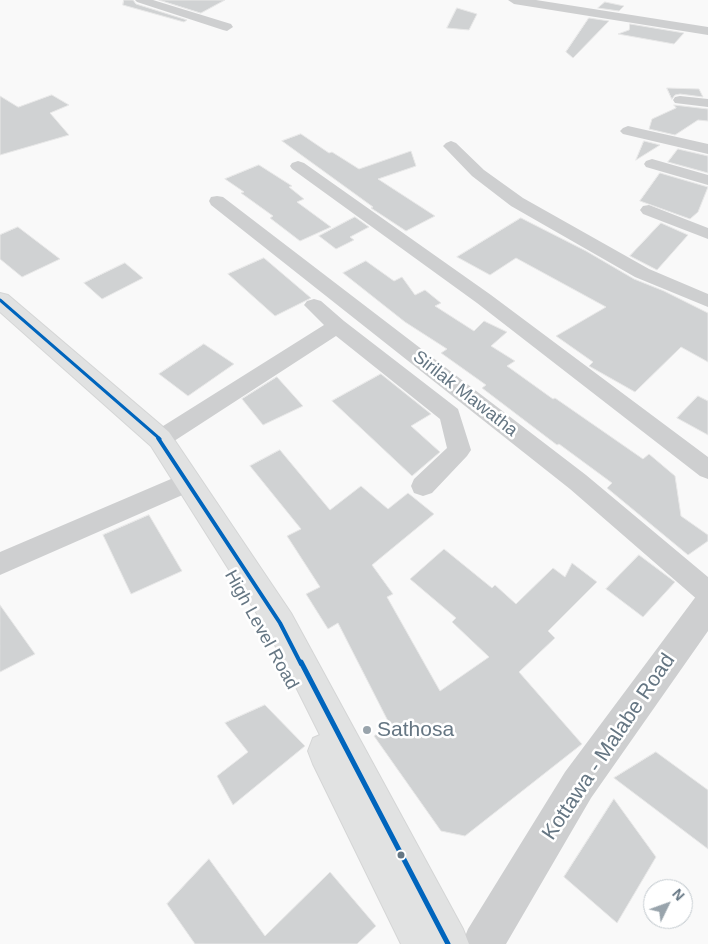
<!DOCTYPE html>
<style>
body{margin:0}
#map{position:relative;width:708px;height:944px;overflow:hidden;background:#f9f9f9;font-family:Arial,sans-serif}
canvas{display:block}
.north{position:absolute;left:643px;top:879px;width:50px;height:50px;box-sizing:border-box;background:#fff;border:1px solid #c1c8cd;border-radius:50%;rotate:48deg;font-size:14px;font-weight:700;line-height:20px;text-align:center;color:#657683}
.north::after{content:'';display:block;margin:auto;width:18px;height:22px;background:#99a4ac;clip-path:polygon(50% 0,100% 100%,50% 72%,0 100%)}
</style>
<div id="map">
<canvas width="708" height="944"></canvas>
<div class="north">N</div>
</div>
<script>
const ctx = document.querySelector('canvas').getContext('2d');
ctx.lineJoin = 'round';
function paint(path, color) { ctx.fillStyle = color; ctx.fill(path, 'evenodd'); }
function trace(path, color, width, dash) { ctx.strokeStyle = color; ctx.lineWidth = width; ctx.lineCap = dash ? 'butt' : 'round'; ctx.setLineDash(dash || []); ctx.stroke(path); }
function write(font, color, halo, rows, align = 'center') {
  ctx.font = font + ' Arial,sans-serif'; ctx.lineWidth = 5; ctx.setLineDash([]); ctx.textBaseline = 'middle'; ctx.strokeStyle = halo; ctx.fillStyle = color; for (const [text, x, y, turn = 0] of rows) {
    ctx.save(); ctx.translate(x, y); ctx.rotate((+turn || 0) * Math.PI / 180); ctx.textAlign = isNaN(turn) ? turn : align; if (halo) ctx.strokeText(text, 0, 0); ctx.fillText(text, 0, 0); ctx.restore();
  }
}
const building = new Path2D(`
 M 124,0 L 133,0 L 136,4 L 187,20 L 184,22 L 123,5 Z
 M 159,0 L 225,0 L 201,13 Z
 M 605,2 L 624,6 L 619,11 L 598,8 Z
 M 457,8 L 477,14 L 469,30 L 447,28 Z
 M 589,18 L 609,21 L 573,58 L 566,52 Z
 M 630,24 L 684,33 L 674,44 L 618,34 L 629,30 Z
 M 667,88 L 699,89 L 703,97 L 680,94 L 675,95 L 672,99 Z
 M 52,95 L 69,105 L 50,113 L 69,135 L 0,155 L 0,96 L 18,107 Z
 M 674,105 L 708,109 L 708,121 L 698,120 L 675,135 L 649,129 L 652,119 L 676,108 Z
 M 301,134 L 329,153 L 332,152 L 359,169 L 411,151 L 416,166 L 378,179 L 435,216 L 406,231 L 371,208 L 373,207 L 282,141 Z
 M 644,141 L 660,145 L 636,160 Z
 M 678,149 L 708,156 L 708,173 L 668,162 Z
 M 259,165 L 292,186 L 289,187 L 304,199 L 297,202 L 331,227 L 300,241 L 270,218 L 273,216 L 241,193 L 244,192 L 225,179 Z
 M 660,173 L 708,187 L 698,212 L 690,219 L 640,201 Z
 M 355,217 L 369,227 L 350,237 L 354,240 L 336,249 L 319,236 Z
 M 521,218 L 586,251 L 634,279 L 664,291 L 708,313 L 708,362 L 681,347 L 635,392 L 589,366 L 593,362 L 556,336 L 606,307 L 516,258 L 490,275 L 457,257 Z
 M 661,223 L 688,235 L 657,270 L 630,256 Z
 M 18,227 L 60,259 L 22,277 L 0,259 L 0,235 Z
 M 264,258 L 311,298 L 275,316 L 228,274 Z
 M 366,261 L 394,281 L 402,277 L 415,295 L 425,290 L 441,303 L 435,306 L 474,331 L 484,321 L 507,332 L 491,346 L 515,361 L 507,366 L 553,399 L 555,398 L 643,459 L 649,454 L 675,476 L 681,516 L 708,535 L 708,541 L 688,555 L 607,488 L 612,483 L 559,444 L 557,445 L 482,388 L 486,385 L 441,353 L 447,349 L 405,322 L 343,273 Z
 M 125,263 L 143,278 L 102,299 L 84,283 Z
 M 204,344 L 234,364 L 188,396 L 159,374 Z
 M 381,374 L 431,414 L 411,426 L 440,452 L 412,476 L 332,401 Z
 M 277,377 L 303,406 L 263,425 L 242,399 Z
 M 698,396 L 708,401 L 708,435 L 677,418 Z
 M 280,450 L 330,510 L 361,486 L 388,509 L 408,493 L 434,514 L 372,565 L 393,594 L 387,597 L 440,691 L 489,657 L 452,622 L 456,618 L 410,579 L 444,549 L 492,588 L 495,585 L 516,604 L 553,568 L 565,577 L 572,563 L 597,582 L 548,631 L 555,638 L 519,672 L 582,744 L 465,836 L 441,831 L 374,736 L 390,725 L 338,623 L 328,629 L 306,594 L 320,587 L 287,536 L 301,529 L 250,466 Z
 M 149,515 L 182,571 L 131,594 L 103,535 Z
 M 639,555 L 675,582 L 643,617 L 606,589 Z
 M 0,605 L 35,654 L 0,672 Z
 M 265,705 L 305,746 L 233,805 L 217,776 L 248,752 L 225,723 Z
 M 656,752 L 708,790 L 708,849 L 614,778 Z
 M 614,799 L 656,857 L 617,923 L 564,877 Z
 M 209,859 L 265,936 L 330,872 L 376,926 L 357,944 L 195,944 L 167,904 Z`);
const minor = new Path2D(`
 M 135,0 L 153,0 L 231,24 L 233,27 L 227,31 L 223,30 L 137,2 Z
 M 508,0 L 536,0 L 708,27 L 708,35 L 514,4 Z
 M 680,96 L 708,99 L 708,107 L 675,103 L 673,100 L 675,97 Z
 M 628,126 L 708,144 L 708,154 L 623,134 L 620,131 L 623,128 Z
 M 451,141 L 456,143 L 484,170 L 523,198 L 649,269 L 708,294 L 708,307 L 635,277 L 511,206 L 472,176 L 446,149 L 443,146 L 446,143 Z
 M 652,159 L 708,175 L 708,185 L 646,167 L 644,164 L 646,161 Z
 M 298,161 L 304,163 L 491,295 L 708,457 L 708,479 L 700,476 L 477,303 L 292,169 L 290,166 L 292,163 Z
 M 217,196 L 223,197 L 586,475 L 708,577 L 708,605 L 699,601 L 570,489 L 211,205 L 209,201 L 211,197 Z
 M 649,205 L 708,228 L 708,239 L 643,214 L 640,210 L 643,206 Z
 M 314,299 L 321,301 L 344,321 L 458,409 L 471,450 L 467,456 L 432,493 L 423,496 L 414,493 L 411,486 L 414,479 L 447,448 L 440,419 L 336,336 L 168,445 L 160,448 L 152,445 L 149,439 L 152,433 L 324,325 L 304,305 L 307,301 Z
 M 178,476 L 187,479 L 190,486 L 187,493 L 0,575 L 0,552 Z`);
const tertiary = new Path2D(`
 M 708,591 L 708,631 L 591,798 L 506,944 L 462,944 L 468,929 L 565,772 L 697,595 Z`);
const trunk = new Path2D(`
 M 0,293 L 8,295 L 169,432 L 291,613 L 463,929 L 469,944 L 401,944 L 313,764 L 308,751 L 313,738 L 320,735 L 269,633 L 151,446 L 0,312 Z`);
const bus1Far2 = new Path2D(`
 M 0,300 L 160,439`);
const bus1Far1 = new Path2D(`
 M 158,438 L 280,623 L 301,664`);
const bus1 = new Path2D(`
 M 301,662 L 448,944`);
const markers = [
 [367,730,5,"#99a4ac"],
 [401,855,4.5,"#657683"]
];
const streetNames = [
 ["Sirilak Mawatha",465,394,38],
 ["High Level Road",261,630,61]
];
const nearPoinames = [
 ["Sathosa",377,730]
];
const nearStreetnames = [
 ["Kottawa - Malabe Road",609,747,-56]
];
paint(building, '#d0d2d3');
trace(building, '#e8e8e8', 1);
trace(trunk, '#d5d6d6', 2);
paint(minor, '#cecfd0');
paint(tertiary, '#cecfd0');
paint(trunk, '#e1e2e2');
trace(bus1Far2, '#0065bd', 3);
trace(bus1Far1, '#0065bd', 4);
trace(bus1, '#0065bd', 5);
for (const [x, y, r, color] of markers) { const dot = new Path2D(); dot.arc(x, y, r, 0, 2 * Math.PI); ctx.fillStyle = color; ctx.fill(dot); trace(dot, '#fff', 2); }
write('18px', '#657683', '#fff', streetNames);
write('21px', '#657683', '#fff', nearPoinames, 'left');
write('21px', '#657683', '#fff', nearStreetnames);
</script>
